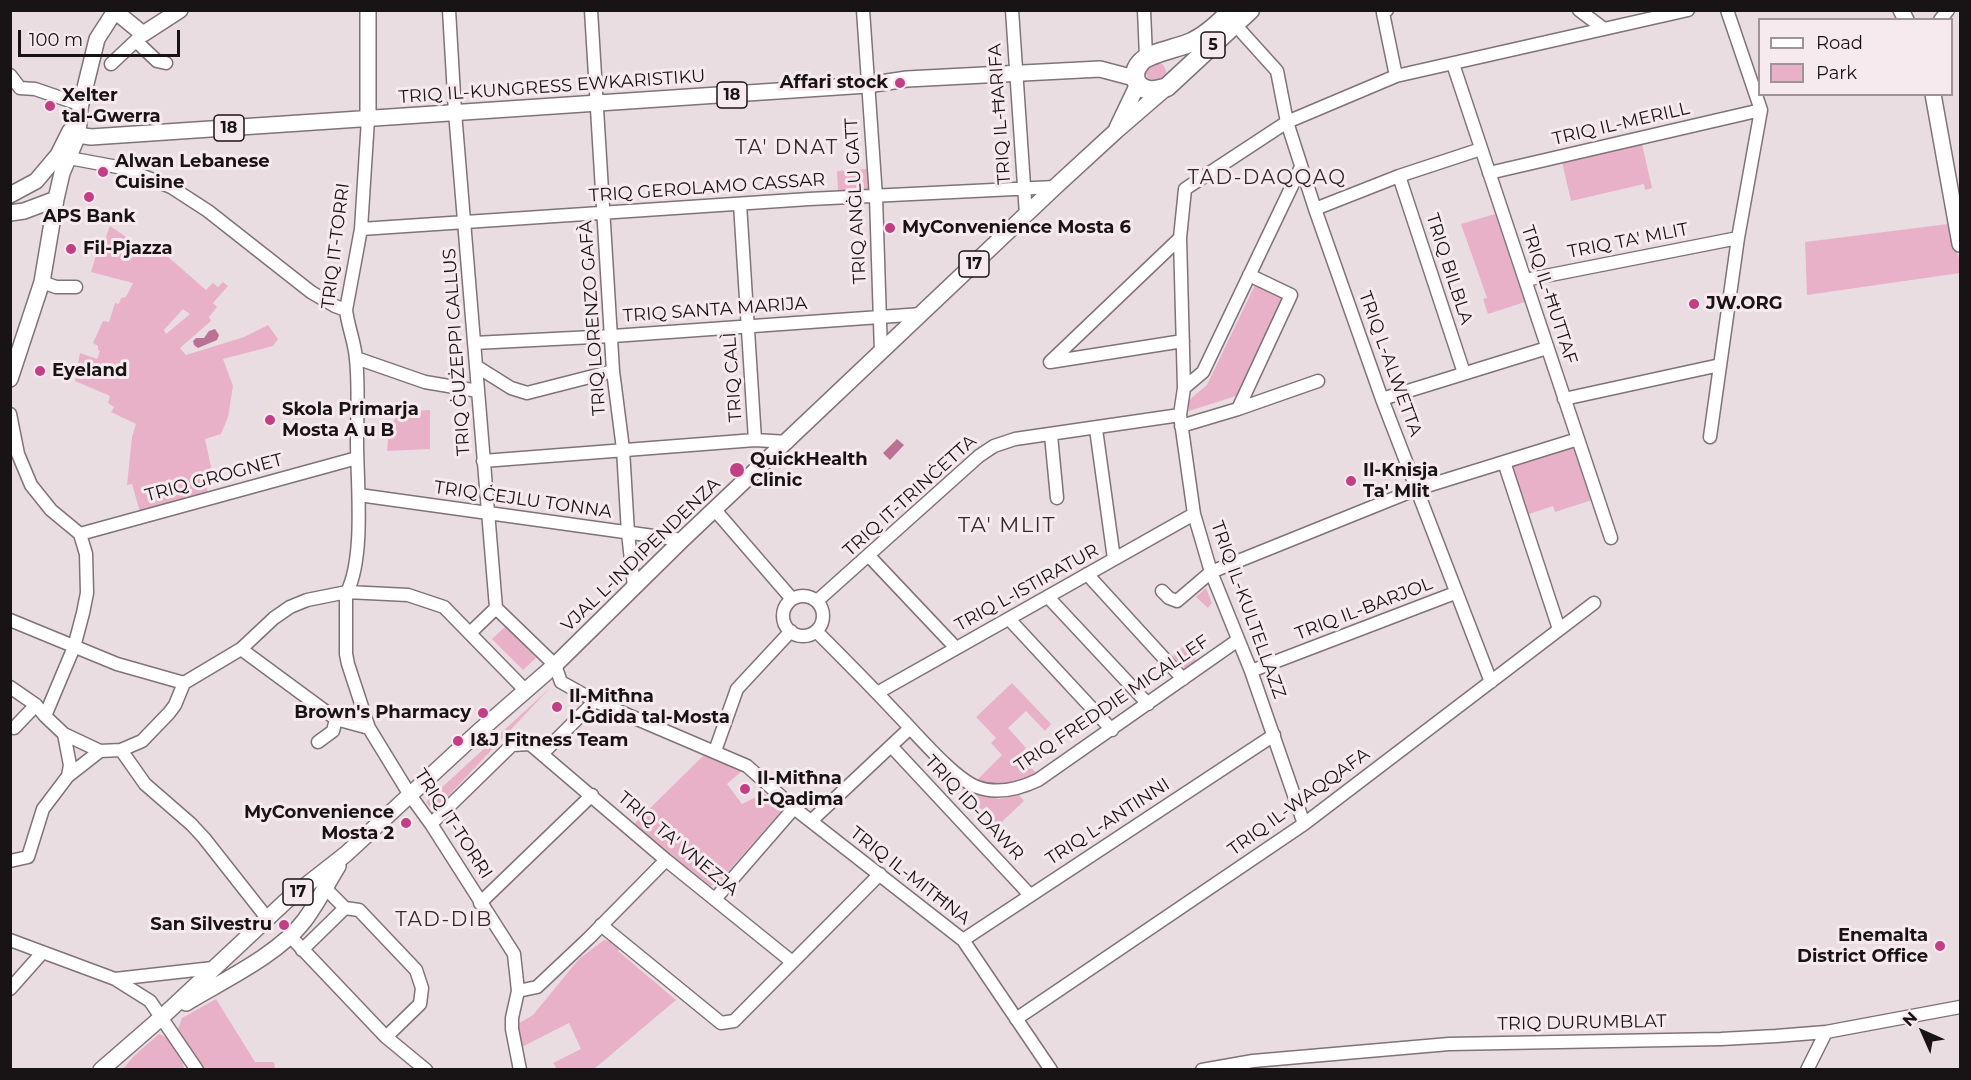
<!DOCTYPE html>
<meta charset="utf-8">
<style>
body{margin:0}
#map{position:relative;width:1971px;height:1080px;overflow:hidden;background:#eadde2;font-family:Montserrat,sans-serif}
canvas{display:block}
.frame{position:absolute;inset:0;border:12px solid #181416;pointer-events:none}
.legend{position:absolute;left:1758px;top:18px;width:195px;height:78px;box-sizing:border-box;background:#f7eaef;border:2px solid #9e9498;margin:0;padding:8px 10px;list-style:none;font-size:18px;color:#181416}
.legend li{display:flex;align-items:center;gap:12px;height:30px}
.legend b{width:30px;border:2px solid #9e9498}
.north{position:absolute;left:1893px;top:1002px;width:60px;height:60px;-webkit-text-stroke:4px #f7eaef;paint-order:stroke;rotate:315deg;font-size:16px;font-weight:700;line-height:24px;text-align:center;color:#181416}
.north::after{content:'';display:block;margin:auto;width:21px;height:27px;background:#181416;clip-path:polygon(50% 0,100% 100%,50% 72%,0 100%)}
.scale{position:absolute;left:18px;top:30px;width:162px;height:27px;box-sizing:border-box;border:3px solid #181416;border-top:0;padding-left:8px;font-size:18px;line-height:21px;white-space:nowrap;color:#181416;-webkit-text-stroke:4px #f7eaef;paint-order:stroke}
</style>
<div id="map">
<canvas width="1971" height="1080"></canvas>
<div class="frame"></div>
<ul class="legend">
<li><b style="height:8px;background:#fff"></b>Road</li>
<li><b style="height:16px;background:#e8b1c8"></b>Park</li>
</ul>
<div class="north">N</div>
<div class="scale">100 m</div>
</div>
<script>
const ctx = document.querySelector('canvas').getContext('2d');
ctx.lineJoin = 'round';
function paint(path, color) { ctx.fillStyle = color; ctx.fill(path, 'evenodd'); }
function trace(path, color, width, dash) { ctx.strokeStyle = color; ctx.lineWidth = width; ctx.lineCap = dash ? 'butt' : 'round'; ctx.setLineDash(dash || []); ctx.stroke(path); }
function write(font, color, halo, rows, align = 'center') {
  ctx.font = font + ' Montserrat,sans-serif'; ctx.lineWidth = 6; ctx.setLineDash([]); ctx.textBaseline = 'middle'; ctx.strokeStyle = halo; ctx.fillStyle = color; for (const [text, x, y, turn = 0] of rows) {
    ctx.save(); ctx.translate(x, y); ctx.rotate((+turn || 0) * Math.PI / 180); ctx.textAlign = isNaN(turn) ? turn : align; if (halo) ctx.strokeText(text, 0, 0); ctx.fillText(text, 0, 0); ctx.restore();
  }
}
const green = new Path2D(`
 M1146 72a10 10 0 1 1 20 0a10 10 0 1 1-20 0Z
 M 1642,144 L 1652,188 L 1645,190 L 1644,184 L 1571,201 L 1562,162 Z
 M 867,169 L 870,190 L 838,191 L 837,171 Z
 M 1495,214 L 1525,302 L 1488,314 L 1483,299 L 1487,298 L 1461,224 Z
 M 1948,224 L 1960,261 L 1960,273 L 1807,295 L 1805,242 Z
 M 110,226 L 141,247 L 149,245 L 167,256 L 206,290 L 213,283 L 218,287 L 223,282 L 228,286 L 213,303 L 217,307 L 209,317 L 211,321 L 180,348 L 186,355 L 244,337 L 268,325 L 278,339 L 273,346 L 223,359 L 233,386 L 228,417 L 221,434 L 205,439 L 213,476 L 205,478 L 208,493 L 140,512 L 132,484 L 127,485 L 132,437 L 136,424 L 111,412 L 114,407 L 108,403 L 110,396 L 75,381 L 80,353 L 97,359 L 100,351 L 98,350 L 98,346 L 93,343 L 103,321 L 109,322 L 115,303 L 119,304 L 121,298 L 126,297 L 133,283 L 91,272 L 99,245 L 103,245 ZM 183,309 L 190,314 L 166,334 L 164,330 Z
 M 1256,283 L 1285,297 L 1239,395 L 1189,411 L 1189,400 L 1207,385 Z
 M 430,410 L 430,449 L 387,451 L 389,428 L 399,412 Z
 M 1574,446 L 1592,500 L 1555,512 L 1553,506 L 1526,515 L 1510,467 Z
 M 1206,588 L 1212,603 L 1208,608 L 1196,597 Z
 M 506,626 L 536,658 L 523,670 L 492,639 Z
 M 1184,646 L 1195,657 L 1196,663 L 1191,667 L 1185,668 L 1173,656 Z
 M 1012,683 L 1051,724 L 1045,731 L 1026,711 L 1008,728 L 1026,748 L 1019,755 L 1037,774 C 1014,782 999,792 977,780 L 1002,755 L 991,743 L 996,738 L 976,717 Z
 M 550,688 L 436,809 L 430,807 L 426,802 Z
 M 704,755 L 743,770 L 727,784 L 742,804 L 764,793 L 783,809 L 717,884 L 707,887 L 633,825 Z
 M 960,787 L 998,799 L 1019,795 L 1024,801 L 991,832 L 983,824 L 990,818 Z
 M 604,940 L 611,941 L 620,948 L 618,951 L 676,1000 L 594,1069 L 557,1069 L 553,1063 L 581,1049 L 569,1023 L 518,1049 L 516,1025 L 533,1015 L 579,959 Z
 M 216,999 L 255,1062 L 274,1062 L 275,1069 L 203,1069 L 178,1029 L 182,1018 Z
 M 159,1034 C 171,1037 185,1058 184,1070 L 122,1070 L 134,1056 Z`);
const water = new Path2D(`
 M 215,329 L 219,335 L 217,340 L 198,348 L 194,345 L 193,341 L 196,338 L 204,338 L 209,331 Z
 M 897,439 L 904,445 L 890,460 L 883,453 Z`);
const minor = new Path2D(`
 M 449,10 L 455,112 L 496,608 L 555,665 L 561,682 L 595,701 L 747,766 L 794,808 L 963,940 L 1051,1070
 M 591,10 L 613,371 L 623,449 L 628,533 L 634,587
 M 863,10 L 876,197 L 881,353
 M 1012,10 L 1026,215
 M 1144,10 L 1146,57
 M 1387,10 L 1383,13 L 1396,76
 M 1579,10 L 1604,29
 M 1940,20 L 1948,10
 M 1240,30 L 1277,71 L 1287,122 L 1315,209 L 1382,399 L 1491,682
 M 136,41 L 157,61 L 166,63
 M 111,64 L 143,34
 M 1453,64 L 1611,538
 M 10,75 L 20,88 L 35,89 L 73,102
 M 69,158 L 123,168 L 171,187 L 208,211 L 311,292 L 335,306 L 346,310
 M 1489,173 L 1761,110
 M 1399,176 L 1464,373
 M 740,204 L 755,440
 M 1315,209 L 1399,176 L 1481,149
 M 361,229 L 809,199 L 1055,187
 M 1180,238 L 1050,362 L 1183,341
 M 1525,280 L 1738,238
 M 42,282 L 56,287 L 76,287
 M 474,343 L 613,336 L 922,314
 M 356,358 L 425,382 L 478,391
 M 476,366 L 511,388 L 527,393 L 613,371
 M 1184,388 L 1203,372 L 1301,167
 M 1382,399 L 1547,348
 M 1564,399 L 1720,365
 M 1238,409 L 1291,295 L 1249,275
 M 10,414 L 18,454 L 31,485 L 51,510 L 80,534 L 86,554 L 87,593 L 83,613 L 74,647 L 45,716
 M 1181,426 L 1238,409 L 1318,381
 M 1096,429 L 1114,559
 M 1051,435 L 1057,498
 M 1710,437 L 1738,238 L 1761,110 L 1727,10
 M 483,461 L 755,440 L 788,442
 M 1504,462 L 1559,629
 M 359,495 L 682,540
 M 715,510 L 792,599
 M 80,534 L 357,458
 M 869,556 L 956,648
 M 1087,574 L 1183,679
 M 1162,591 L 1169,598 L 1177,601 L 1211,572 L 1417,489 L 1578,439
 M 347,592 C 365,557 357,482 357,442 C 357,415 359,386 356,359 C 355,343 348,327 346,310 L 361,229 L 368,119
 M783 616a20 20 0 1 1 40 0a20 20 0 1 1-40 0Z
 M 1048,597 L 1148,704
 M 346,598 L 346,654 L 348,664 L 369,728 L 410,795 L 431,824 L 514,954 L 518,991 L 512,1018 L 512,1029 L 520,1070
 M 817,601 L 979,456 L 994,446 L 1015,439 L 1180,415
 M 1009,619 L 1112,730
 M 10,620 L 117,664 L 184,683
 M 816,631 C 843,658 870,685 896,713 C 915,732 953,778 977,787 C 998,795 1019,789 1038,780 L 1238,640
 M 470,633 L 496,608
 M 241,649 L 336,719 L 369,728
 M 1251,671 L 1455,593
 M 10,687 L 36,705 L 45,716 L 64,734 L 100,751 L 121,750 L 142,741 L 169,713 L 175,705 L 184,683 L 241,649 L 274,618 L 290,607 L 307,600 L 347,592 L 408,595 L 444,607 L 525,690
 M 877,693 L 1194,514
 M 14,728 L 36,705
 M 64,734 L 70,765 L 68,776
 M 318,742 L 333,731 L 336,719
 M 891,746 L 1030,895
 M 121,750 L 145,784 L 191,824 L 204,838 L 267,918
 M 715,751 L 737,689 L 791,631
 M 542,754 L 595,701
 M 811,821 L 910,728
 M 431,824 L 512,745 L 530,744 L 666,860 L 791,961
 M 1304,824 L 1251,671 L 1211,572 L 1194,514 L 1180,415 L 1184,388 L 1180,238 L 1185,189 L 1287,122 L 1396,76 L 1688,10
 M 10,861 L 28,857 L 43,809 L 68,776 L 100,751
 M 324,887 L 345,908 L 359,910 L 416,970 L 422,988 L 420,1004 L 386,1037
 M 715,899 L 794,808
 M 480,903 L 592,795
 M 601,925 L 721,1023 L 734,1021 L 880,874
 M 290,936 L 386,1037 L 426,1070
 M 10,940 L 115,979 L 150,1001 L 197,1070
 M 963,940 L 1274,735
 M 302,950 L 345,908
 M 115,979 L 213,968
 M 10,989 L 42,953
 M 518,991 L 537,987 L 589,938 L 666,860
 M 1016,1019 L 1304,824 L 1594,603
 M 1202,1070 L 1253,1061 L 1449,1044 L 1721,1039 L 1776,1036 L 1826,1032 L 1960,1007
 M 1807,1070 L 1826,1032`);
const major = new Path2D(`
 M 1901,10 L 1906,20
 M 1933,94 L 1960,244
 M 368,119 L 368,10
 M 1117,128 L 1138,84
 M 78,135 L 91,137 L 867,85 L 907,79 L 1100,69 L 1134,78
 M 10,195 L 36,181 L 58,155 L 70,131
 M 10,213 L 24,211 L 56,199
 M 10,379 L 42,282 L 56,199 L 62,173 L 78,135 L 80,108 L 97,39 L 115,11 L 143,34 L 180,10
 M 186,1003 C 222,981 278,955 304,921 C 317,904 327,884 338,866
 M 101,1070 L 162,1017 L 286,901 L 346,854 L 477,733 L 555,665 L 682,540 L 1055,187 L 1116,131 L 1167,87`);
const highway = new Path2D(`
 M 1232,10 C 1220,22 1208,34 1192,42 C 1179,48 1149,53 1141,62 C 1131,73 1134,87 1149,90 C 1155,91 1161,89 1167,87 L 1250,10`);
const markers = [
 [900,83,6,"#c23e85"],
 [50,106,6,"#c23e85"],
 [103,172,6,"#c23e85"],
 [89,197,6,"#c23e85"],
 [890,228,6,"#c23e85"],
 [71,249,6,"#c23e85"],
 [1694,304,6,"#c23e85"],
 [40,371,6,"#c23e85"],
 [270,420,6,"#c23e85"],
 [737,470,8,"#c23e85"],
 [1351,481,6,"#c23e85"],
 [557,707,6,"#c23e85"],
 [483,713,6,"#c23e85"],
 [458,741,6,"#c23e85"],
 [745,789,6,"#c23e85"],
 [406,823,6,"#c23e85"],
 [284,925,6,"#c23e85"],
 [1940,946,6,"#c23e85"]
];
const shields = [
 [1213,45,24],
 [732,95,30],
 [229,128,30],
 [974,264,30],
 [298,892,30]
];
const shieldNames = [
 ["5",1213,45],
 ["18",732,95],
 ["18",229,128],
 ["17",974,264],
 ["17",298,892]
];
const poiNames = [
 ["Affari stock",888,83,"right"],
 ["Xelter",62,96],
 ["tal-Gwerra",62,117],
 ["Alwan Lebanese",115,162],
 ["Cuisine",115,183],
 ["APS Bank",89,217,"center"],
 ["MyConvenience Mosta 6",902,228],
 ["Fil-Pjazza",83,249],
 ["JW.ORG",1706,304],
 ["Eyeland",52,371],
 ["Skola Primarja",282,410],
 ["Mosta A u B",282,431],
 ["QuickHealth",750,460],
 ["Clinic",750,481],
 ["Il-Knisja",1363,471],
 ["Ta' Mlit",1363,492],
 ["Il-Mitħna",569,697],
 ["l-Ġdida tal-Mosta",569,718],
 ["Brown's Pharmacy",471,713,"right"],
 ["I&J Fitness Team",470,741],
 ["Il-Mitħna",757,779],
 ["l-Qadima",757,800],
 ["MyConvenience",394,813,"right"],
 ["Mosta 2",394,834,"right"],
 ["San Silvestru",272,925,"right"],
 ["Enemalta",1928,936,"right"],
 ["District Office",1928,957,"right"]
];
const streetNames = [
 ["TRIQ IL-KUNGRESS EWKARISTIKU",552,87,-4],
 ["TRIQ IL-ĦARIFA",1000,114,-94],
 ["TRIQ IL-MERILL",1621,124,-13],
 ["TRIQ GEROLAMO CASSAR",707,188,-4],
 ["TRIQ ANĠLU GATT",856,201,-93],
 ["TRIQ TA' MLIT",1628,241,-11],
 ["TRIQ IT-TORRI",336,246,-83],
 ["TRIQ BILBLA",1449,269,72],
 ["TRIQ IL-ĦUTTAF",1549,295,72],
 ["TRIQ SANTA MARIJA",715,310,-4],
 ["TRIQ LORENZO GAFÀ",593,318,-94],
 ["TRIQ ĠUŻEPPI CALLUS",457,352,-94],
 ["TRIQ L-ALWETTA",1390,364,70],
 ["TRIQ CALÌ",733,377,-94],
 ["TRIQ GROGNET",214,478,-15],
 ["TRIQ IT-TRINĊETTA",910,496,-42],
 ["TRIQ ĊEJLU TONNA",523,500,8],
 ["VJAL L-INDIPENDENZA",641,555,-44],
 ["TRIQ L-ISTIRATUR",1027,588,-29],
 ["TRIQ IL-BARJOL",1364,609,-21],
 ["TRIQ IL-KULTELLAZZ",1248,610,70],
 ["TRIQ FREDDIE MICALLEF",1112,704,-34],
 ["TRIQ IL-WAQQAFA",1299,802,-36],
 ["TRIQ ID-DAWR",974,808,47],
 ["TRIQ L-ANTINNI",1108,822,-33],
 ["TRIQ IT-TORRI",453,824,57],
 ["TRIQ TA' VNEZJA",678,844,40],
 ["TRIQ IL-MITĦNA",910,876,38],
 ["TRIQ DURUMBLAT",1582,1023,-1]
];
const neighbourhoodNames = [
 ["TA' DNAT",787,148],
 ["TAD-DAQQAQ",1267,178],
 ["TAD-DIB",444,920]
];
const quarterNames = [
 ["TA' MLIT",1007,526]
];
paint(green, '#e8b1c8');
paint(water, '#bb7193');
trace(minor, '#7f7378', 15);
trace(major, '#7f7378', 18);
trace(highway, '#7f7378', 21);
trace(minor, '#fff', 12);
trace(major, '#fff', 15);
trace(highway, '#fff', 18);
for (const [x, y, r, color] of markers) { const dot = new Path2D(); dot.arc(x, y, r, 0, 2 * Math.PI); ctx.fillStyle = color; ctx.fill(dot); trace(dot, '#f7eaef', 2); }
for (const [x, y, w] of shields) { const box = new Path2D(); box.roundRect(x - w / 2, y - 13, w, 26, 4.5); ctx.fillStyle = '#f7eaef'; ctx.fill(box); trace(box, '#181416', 1.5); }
write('bold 16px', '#181416', null, shieldNames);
write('bold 18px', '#181416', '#f7eaef', poiNames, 'left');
write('18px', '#181416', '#f7eaef', streetNames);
ctx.letterSpacing = '1.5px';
write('20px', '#342a2e', '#f7eaef', neighbourhoodNames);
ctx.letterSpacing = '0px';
ctx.letterSpacing = '1.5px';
write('21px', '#342a2e', '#f7eaef', quarterNames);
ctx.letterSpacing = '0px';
</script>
